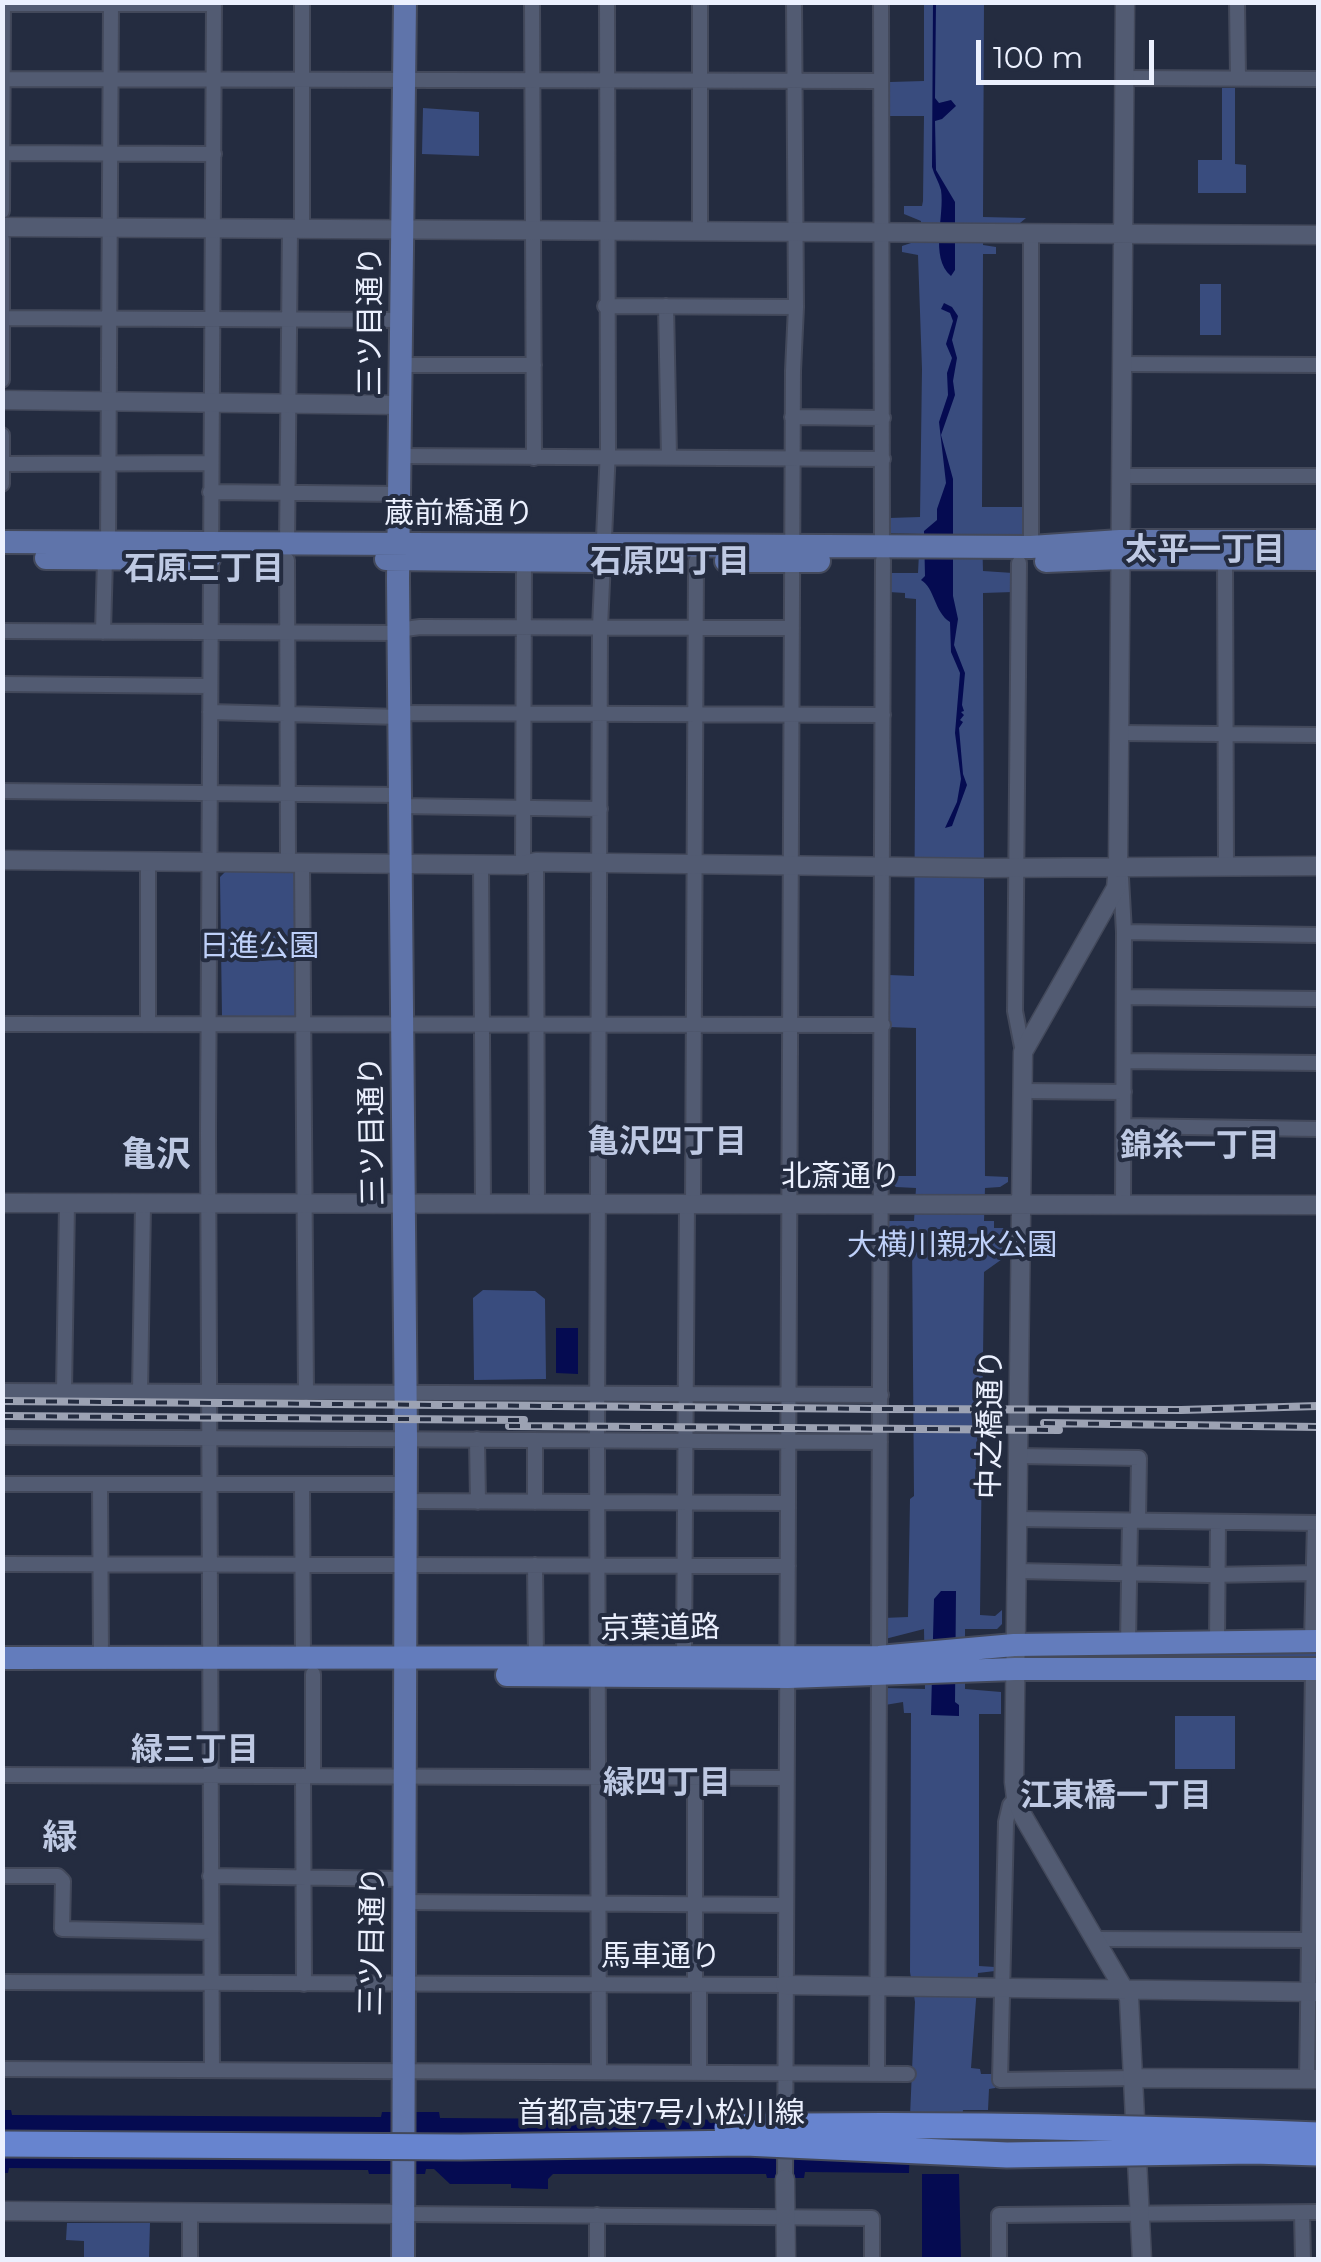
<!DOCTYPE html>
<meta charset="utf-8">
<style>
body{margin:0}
#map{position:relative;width:1321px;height:2262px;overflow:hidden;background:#242c40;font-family:Montserrat,sans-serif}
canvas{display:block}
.frame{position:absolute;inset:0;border:5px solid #ebf0fe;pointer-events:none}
.scale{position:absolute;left:976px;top:40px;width:178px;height:45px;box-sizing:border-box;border:5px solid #ebf0fe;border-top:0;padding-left:12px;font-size:30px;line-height:35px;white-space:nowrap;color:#ebf0fe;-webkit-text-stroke:8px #242c40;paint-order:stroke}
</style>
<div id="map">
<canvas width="1321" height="2262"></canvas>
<div class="frame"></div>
<div class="scale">100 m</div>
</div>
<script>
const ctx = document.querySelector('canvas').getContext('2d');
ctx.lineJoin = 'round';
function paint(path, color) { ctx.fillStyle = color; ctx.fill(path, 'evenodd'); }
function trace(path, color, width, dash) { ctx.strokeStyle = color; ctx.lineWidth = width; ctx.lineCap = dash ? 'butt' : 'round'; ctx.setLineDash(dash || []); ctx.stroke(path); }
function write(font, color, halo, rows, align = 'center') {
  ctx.font = font + ' Montserrat,"Noto Sans JP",sans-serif'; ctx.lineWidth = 8; ctx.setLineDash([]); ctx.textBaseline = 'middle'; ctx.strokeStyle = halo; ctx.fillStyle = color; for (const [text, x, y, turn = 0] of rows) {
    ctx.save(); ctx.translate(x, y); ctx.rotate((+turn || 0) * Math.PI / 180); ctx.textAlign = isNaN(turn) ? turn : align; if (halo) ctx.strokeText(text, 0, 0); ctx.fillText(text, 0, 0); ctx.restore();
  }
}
const green = new Path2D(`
 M 924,3 L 984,3 L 983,217 L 1026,218 L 1020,223 L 984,224 L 983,245 L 996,247 L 996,254 L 983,254 L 982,507 L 1026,507 L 1023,535 L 982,534 L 983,571 L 1013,573 L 1013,592 L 983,593 L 985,1176 L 1008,1177 L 1008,1182 L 1000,1187 L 985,1188 L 984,1221 L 994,1221 L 994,1228 L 1006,1228 L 1005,1257 L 984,1272 L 980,1615 L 995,1616 L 1002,1610 L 1002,1624 L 997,1629 L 965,1629 L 965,1689 L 1001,1692 L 1001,1714 L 979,1714 L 979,1966 L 995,1967 L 995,1971 L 978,1973 L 971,2068 L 980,2069 L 981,2074 L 995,2074 L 995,2088 L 989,2089 L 988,2110 L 963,2110 L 962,2117 L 910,2116 L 915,2002 L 910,1972 L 911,1713 L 904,1713 L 903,1702 L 885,1705 L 885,1688 L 925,1689 L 924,1629 L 885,1639 L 883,1618 L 908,1617 L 910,1499 L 914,1496 L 912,1236 L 886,1235 L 886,1221 L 914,1221 L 916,1188 L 896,1187 L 889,1181 L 889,1176 L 916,1176 L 916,1028 L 889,1027 L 889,975 L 914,976 L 916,599 L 905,598 L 905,593 L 889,592 L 890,573 L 918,573 L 920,534 L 889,533 L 889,518 L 920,517 L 922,369 L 918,255 L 902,252 L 902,246 L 920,240 L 921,221 L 904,214 L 904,206 L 922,206 L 923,201 L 924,116 L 889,116 L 890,82 L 924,81 Z
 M 1222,88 L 1235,88 L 1235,164 L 1246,165 L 1246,193 L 1198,193 L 1198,160 L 1222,160 Z
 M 423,108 L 479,112 L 479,156 L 422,154 Z
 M 1200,284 L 1221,284 L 1221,335 L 1200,335 Z
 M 226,871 L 297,871 L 297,1016 L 222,1016 L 220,877 Z
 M 483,1290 L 535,1291 L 545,1299 L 546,1379 L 474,1380 L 473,1298 Z
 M 1318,1649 L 1318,1660 L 1049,1659 L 1049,1656 Z
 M 1175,1716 L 1235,1716 L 1235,1769 L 1175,1769 Z
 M 67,2223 L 150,2223 L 149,2257 L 84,2259 L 84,2241 L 66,2240 Z`);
const water = new Path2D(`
 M 936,2 L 935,98 L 939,103 L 951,100 L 956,106 L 942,119 L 935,121 L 936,170 L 955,202 L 955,270 L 951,276 C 929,257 945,216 941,190 C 939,182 934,175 932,167 L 933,3 Z
 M 944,303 L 952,307 L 958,316 L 952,340 L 957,358 L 953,381 L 955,395 L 941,435 L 953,479 L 953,596 L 958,619 L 954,645 L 965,673 L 962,705 L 964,711 L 961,712 L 964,715 L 960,720 L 963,722 L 959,728 L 963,774 L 967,785 L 952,826 L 945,828 L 957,802 L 961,779 L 955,733 L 960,673 L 951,652 L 950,622 C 934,612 935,588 921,580 L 925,576 L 924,531 L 937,520 L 937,509 L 946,483 L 939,422 L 948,395 L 947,373 L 952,358 L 946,344 L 953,321 L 950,313 L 941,309 Z
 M 556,1328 L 578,1328 L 578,1374 L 556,1373 Z
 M 941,1591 L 956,1591 L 955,1702 L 959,1705 L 959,1716 L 931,1715 L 934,1599 Z
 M 3,2110 L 11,2110 L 12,2115 L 381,2117 L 382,2112 L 439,2112 L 440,2118 L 767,2120 L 767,2114 L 911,2116 L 909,2173 L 805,2172 L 804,2178 L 767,2178 L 766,2174 L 553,2174 L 548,2179 L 548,2189 L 511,2188 L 511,2184 L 450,2184 L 434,2169 L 426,2169 L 425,2174 L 369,2174 L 368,2170 L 9,2168 L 8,2173 L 3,2173 Z
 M 922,2174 L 959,2174 L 961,2259 L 922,2259 Z`);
const minor = new Path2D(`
 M 532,2 L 534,458
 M 881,2 L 882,546
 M 1237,2 L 1238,78
 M 3,4 L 214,4
 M 1124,78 L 1318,79
 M 2,79 L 881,81
 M 3,153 L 214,154
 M 2,211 L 3,2
 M 302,228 L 302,2
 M 700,232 L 700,2
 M 2,239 L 2,380
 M 605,306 L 796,307
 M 666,306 L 669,457
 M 3,318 L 400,320
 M 1122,364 L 1318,365
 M 400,365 L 534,365
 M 792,417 L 883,418
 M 2,435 L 2,484
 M 400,456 L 883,459
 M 2,464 L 210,463
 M 1121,476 L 1318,476
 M 210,492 L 399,494
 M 108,543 L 111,2
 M 287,546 L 290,228
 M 1031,547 L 1031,234
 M 1225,558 L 1226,867
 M 287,560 L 288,863
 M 1019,563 L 1015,1011 L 1023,1052
 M 398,630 L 420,627 L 792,628
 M 2,631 L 398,633
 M 103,632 L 105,559
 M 2,684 L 209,686
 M 210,712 L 400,717
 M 400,713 L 883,715
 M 1120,733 L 1318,735
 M 2,791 L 400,795
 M 400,806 L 600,809
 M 536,862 L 537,1205
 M 302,863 L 306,1393
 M 481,865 L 483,1205
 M 523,865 L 524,559
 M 1121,878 L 1124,932 L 1123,1205
 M 1124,932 L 1318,935
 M 1124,997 L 1318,999
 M 148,1023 L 148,862
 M 2,1024 L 883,1025
 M 1124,1061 L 1318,1063
 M 1023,1091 L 1124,1092
 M 1124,1126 L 1318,1129
 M 693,1204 L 696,561
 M 2,1391 L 881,1395
 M 64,1391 L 67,1204
 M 140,1392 L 143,1204
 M 2,1437 L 880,1442
 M 477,1439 L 478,1502
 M 535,1440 L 535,1502
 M 1018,1456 L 1139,1458 L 1138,1520
 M 2,1484 L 405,1484
 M 100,1484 L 101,1658
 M 302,1485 L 303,1659
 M 405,1501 L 788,1503
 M 1017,1519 L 1318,1523
 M 2,1564 L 788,1566
 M 535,1565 L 536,1660
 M 1017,1571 L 1209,1575 L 1318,1573
 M 1312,1641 L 1315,1523
 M 1217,1642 L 1218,1522
 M 1128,1643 L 1130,1521
 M 879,1657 L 883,560
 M 684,1658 L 687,1204
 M 313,1674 L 313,1776
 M 2,1775 L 786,1778
 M 303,1776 L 304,1984
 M 695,1779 L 695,1985
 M 1016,1798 L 1010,1805 L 1006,1822 L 1000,2080 L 1135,2078
 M 2,1876 L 58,1876 L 63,1881 L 62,1929 L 211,1932
 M 210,1876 L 404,1879
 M 404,1902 L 785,1905
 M 1096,1939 L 1308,1940
 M 2,1982 L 785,1985
 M 2,2069 L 908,2074
 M 212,2070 L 208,1133 L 214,2
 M 599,2072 L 597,1440 L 600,627 L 608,449 L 607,2
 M 699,2072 L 699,1985
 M 877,2073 L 879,1675
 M 1307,2079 L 1313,1669
 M 785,2179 L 793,371 L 796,307 L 794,2
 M 1302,2213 L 1303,2260
 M 403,2214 L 872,2218 L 872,2260
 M 190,2260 L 190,2213
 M 597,2260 L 597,2215
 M 999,2260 L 999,2215 L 1318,2212`);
const tertiary = new Path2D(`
 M 1125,2 L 1118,867 L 1116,888 L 1023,1052 L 1014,1782 L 1016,1798 L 1023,1816 L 1129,1998 L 1142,2260
 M 2,227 L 1318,235
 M 2,400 L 400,405
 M 2,860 L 523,865 L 536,862 L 985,868 L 1318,866
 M 2,1203 L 1318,1205
 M 785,1985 L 1318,1992
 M 1135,2078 L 1318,2079
 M 785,2179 L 786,2260
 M 2,2211 L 403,2214`);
const primary = new Path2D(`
 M 2,542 L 1031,547 L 1120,541 L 1318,541
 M 46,558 L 209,559
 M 386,559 L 599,561
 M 726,561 L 819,561
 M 1046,561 L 1120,558 L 1318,559
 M 403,2260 L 406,1439 L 398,579 L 405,2`);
const trunk = new Path2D(`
 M 2,1658 L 879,1657 L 1014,1645 L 1318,1641
 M 507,1675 L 788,1677 L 1015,1669 L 1318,1669`);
const rail = new Path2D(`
 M 2,1401 L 880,1409 L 1181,1410 L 1318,1406
 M 2,1416 L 524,1420
 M 1044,1423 L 1318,1427
 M 509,1426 L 1059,1430`);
const motorwayBridge = new Path2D(`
 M 727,2127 C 925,2123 1121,2127 1318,2135
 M 2,2144 L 461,2147 L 745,2143 L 1007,2155 L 1253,2151 L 1318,2153`);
const streetNames = [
 ["三ツ目通り",371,321,-90],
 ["蔵前橋通り",459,514],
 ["三ツ目通り",373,1131,-91],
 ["北斎通り",841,1177],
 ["中之橋通り",991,1424,-89],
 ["京葉道路",660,1629,-1],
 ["三ツ目通り",373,1941,-89],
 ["馬車通り",661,1957],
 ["首都高速7号小松川線",661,2114]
];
const parkNames = [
 ["日進公園",259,947],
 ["大横川親水公園",952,1246]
];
const neighbourhoodNames = [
 ["太平一丁目",1205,551],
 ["石原四丁目",670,563],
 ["石原三丁目",204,570],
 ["亀沢四丁目",667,1143],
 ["錦糸一丁目",1200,1147],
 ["緑三丁目",195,1751],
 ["緑四丁目",667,1784],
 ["江東橋一丁目",1116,1797]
];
const quarterNames = [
 ["亀沢",156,1156],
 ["緑",60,1839]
];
paint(green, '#394c7e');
paint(water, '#050b51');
trace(minor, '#43495b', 18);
trace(tertiary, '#43495b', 21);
trace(primary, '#43495b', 26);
trace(trunk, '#43495b', 26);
trace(minor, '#525b72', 14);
trace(tertiary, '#525b72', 18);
trace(primary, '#5f74aa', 22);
trace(trunk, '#637cbc', 22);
trace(rail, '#9ca2b3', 8);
trace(rail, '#242c40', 4, [11]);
trace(motorwayBridge, '#43495b', 29, []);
trace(motorwayBridge, '#6784cf', 25);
write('30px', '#ebf0fe', '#242c40', streetNames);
write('30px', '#bed0f9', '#242c40', parkNames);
write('bold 32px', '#bec9e3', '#242c40', neighbourhoodNames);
write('bold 35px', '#bec9e3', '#242c40', quarterNames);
</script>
